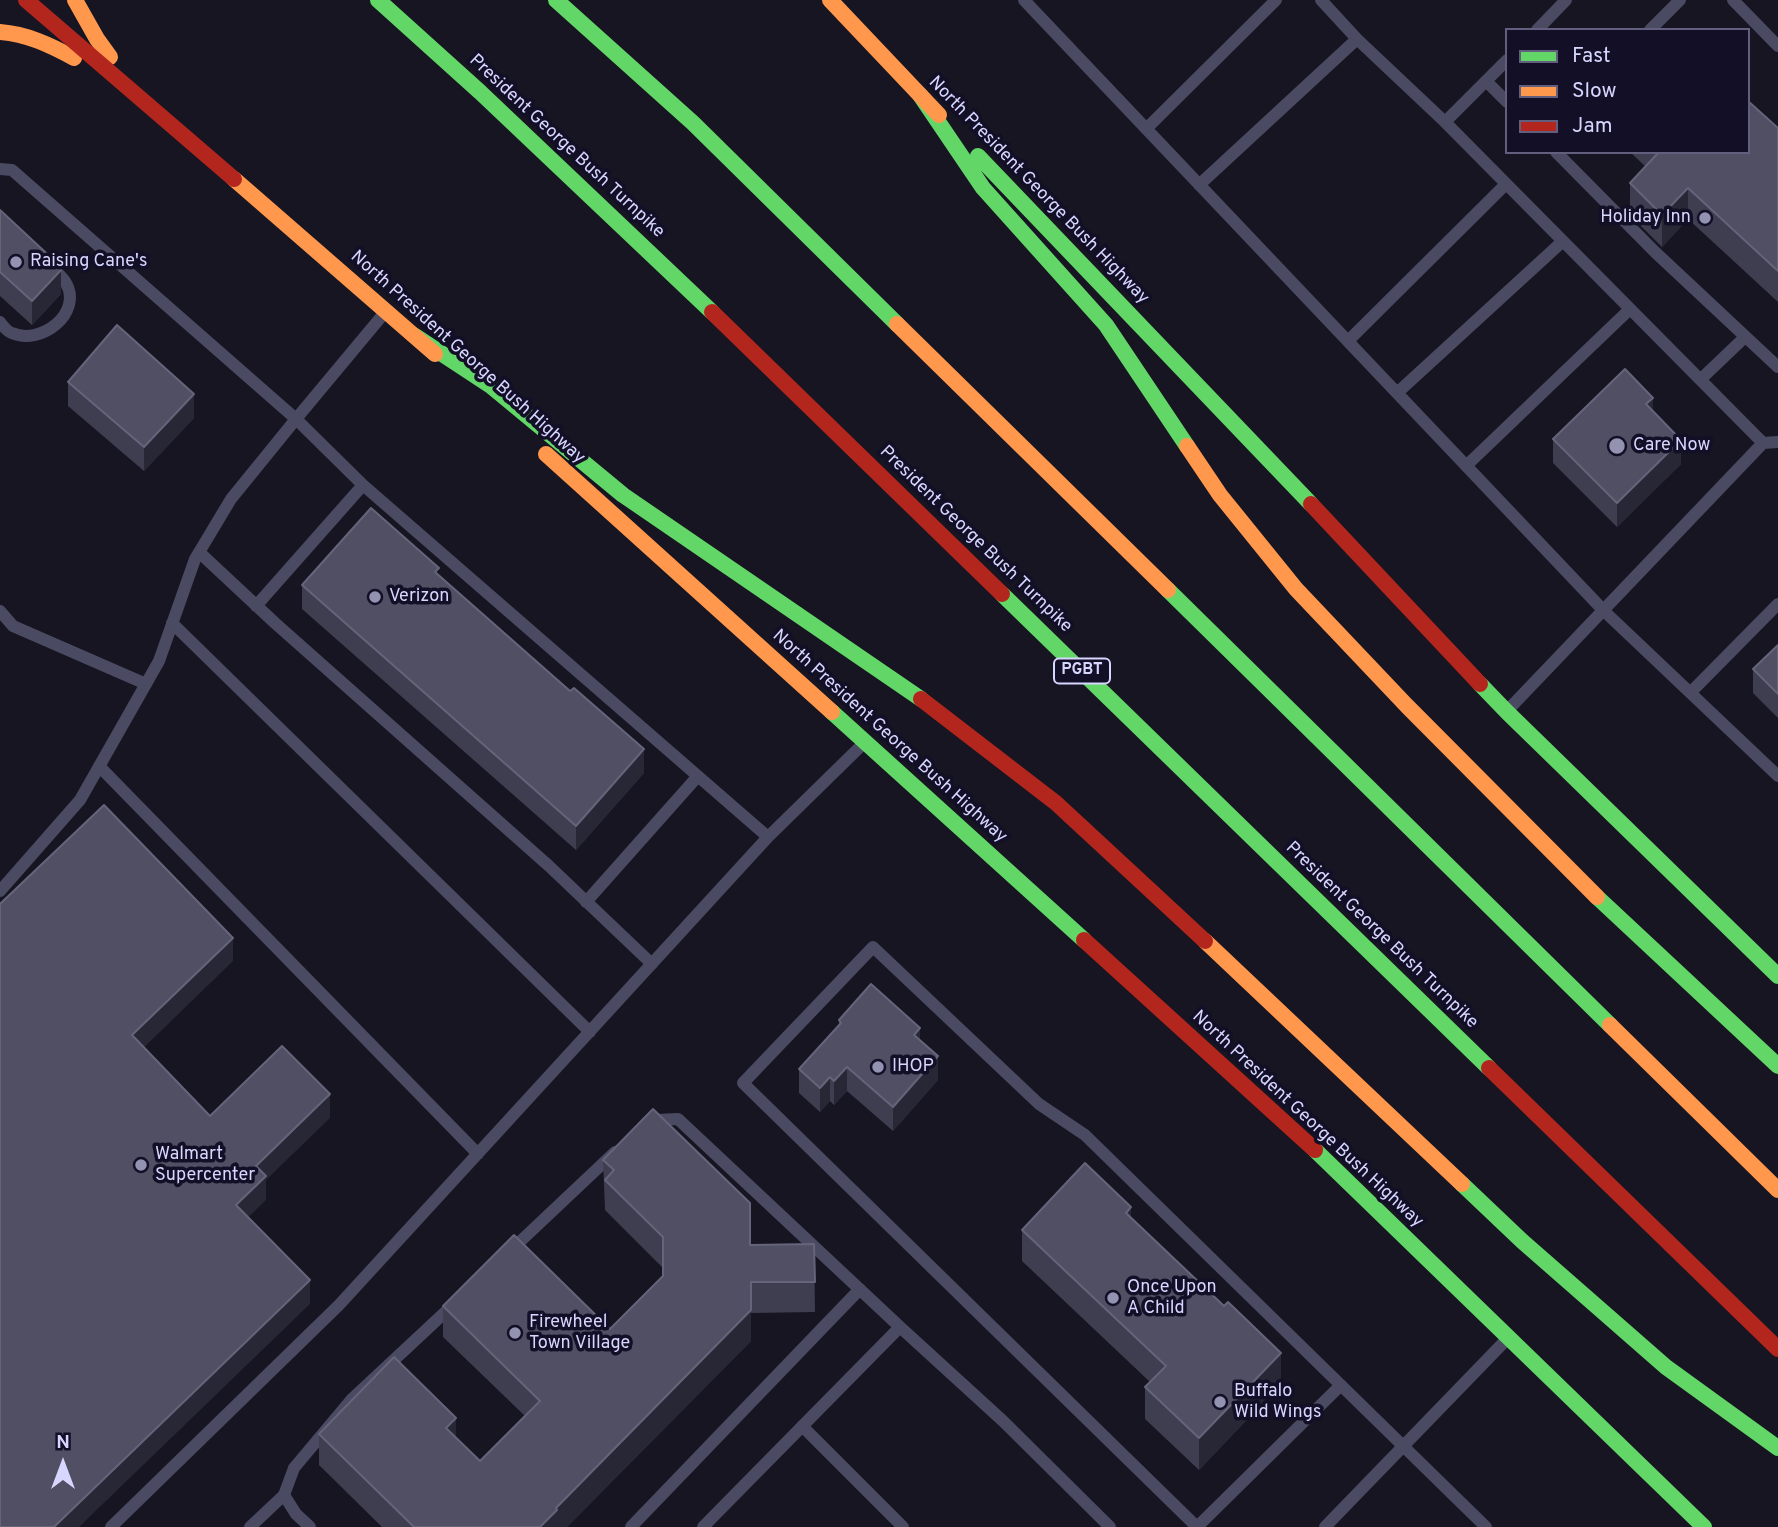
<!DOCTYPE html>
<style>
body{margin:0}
#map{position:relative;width:1778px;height:1527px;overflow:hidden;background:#161521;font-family:Overpass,sans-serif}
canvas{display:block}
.legend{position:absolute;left:1505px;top:28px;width:245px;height:126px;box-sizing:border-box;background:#120f27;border:2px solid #615f7d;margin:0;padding:9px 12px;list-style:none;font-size:21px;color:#d7d6ff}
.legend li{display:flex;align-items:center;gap:14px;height:35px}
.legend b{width:35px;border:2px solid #615f7d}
.north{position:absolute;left:28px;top:1429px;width:70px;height:70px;-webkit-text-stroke:5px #120f27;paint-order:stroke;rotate:0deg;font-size:19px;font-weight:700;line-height:28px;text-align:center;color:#d7d6ff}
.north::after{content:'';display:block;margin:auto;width:24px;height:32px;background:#d7d6ff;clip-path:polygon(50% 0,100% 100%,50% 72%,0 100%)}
</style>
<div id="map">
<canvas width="1778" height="1527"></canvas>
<ul class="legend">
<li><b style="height:9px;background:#63d668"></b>Fast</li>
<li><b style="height:9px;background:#ff974d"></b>Slow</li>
<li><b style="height:9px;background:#b3261e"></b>Jam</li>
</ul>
<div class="north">N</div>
</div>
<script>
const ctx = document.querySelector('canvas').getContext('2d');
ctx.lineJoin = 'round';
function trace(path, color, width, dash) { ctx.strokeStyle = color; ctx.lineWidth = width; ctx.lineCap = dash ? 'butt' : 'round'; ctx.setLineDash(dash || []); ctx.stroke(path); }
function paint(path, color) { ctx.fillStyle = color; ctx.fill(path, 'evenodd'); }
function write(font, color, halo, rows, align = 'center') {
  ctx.font = font + ' Overpass,sans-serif'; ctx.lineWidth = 7; ctx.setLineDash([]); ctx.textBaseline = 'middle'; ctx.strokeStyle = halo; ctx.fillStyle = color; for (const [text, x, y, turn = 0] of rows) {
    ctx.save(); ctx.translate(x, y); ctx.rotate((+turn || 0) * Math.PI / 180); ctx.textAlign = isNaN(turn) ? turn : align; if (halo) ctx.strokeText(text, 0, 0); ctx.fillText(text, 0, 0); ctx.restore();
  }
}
const lane = new Path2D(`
 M 1024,0 L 1604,611 L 1778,776
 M 1321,0 L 1357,39 L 1445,122
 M 1733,0 L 1778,46
 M 1537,30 L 1566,0
 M 1650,30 L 1680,0
 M 1507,60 L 1445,122 L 1763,443
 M 1486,81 L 1507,102
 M 1146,129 L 1276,0
 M 1556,152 L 1655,252 L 1778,367
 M 0,169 L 12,170 L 296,419 L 363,485 L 768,837 L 339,1305 L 111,1527
 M 1199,185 L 1357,39
 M 0,322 C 3,326 8,332 12,333 C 41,346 83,313 66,283 C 63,277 56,272 51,267
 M 1348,341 L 1506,184
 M 1701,379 L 1745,337
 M 1397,393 L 1563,241
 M 1466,466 L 1630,309
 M 199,552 L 275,623 L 549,866 L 652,964
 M 256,606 L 363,485
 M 0,611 L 13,626 L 146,684
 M 172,623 L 590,1032
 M 1691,692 L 1778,604
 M 1507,711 L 1763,443 L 1778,442
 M 99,766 L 478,1154
 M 768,837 L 865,742
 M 0,891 L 80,800 L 159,661 L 195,559 L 231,499 L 296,419 L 386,311
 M 586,902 L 698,776
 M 651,1124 L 657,1120 L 678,1119 L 900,1327
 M 509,1252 L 615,1152
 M 1341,1385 L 1197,1527 L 743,1083 L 873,947 L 1039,1104 L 1085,1135 L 1486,1527
 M 802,1426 L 903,1527
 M 250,1527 L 284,1495
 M 310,1527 L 296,1514 L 284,1495 L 294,1468 L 351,1400 L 455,1303
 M 631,1527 L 860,1289
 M 703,1527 L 900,1327 L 1003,1421 L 1110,1527
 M 1325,1527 L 1508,1338`);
const fast = new Path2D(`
 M 378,0 L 480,92 L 712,312
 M 556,0 L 693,123 L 897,324
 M 920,95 L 983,188 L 1106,325 L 1187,446
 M 978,156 L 1311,504
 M 415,336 L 491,386 L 623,495 L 921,699
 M 1168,590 L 1610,1025
 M 1002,594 L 1489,1068
 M 1480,684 L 1507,712 L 1778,976
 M 832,712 L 1084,940
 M 1597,897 L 1778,1066
 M 1315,1150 L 1704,1527
 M 1462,1184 L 1522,1241 L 1666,1367 L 1778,1448`);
const slow = new Path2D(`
 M 75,0 L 97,39 L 110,57
 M 830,0 L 939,115
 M 0,32 C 27,34 50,45 74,58
 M 234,179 L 435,354
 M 897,324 L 1168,590
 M 1187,446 L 1220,495 L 1296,589 L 1407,706 L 1597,897
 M 546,454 L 832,712
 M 1205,941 L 1462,1184
 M 1610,1025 L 1778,1190`);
const jam = new Path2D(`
 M 26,0 L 234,179
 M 712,312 L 1002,594
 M 1311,504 L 1480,684
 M 921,699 L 1056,803 L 1205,941
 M 1084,940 L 1315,1150
 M 1489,1068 L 1778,1349`);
const wall = new Path2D(`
 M 1778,128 L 1778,302 L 1688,219 L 1662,247 L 1630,215 L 1630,183 L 1646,167 L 1630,152 L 1748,152 Z
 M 0,210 L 61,294 L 32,325 L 0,296 Z
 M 68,382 L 194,418 L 144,471 L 68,406 Z
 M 1653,411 L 1681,464 L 1617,527 L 1553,463 L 1553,439 Z
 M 439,575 L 570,691 L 644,773 L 576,850 L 302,609 L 302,585 Z
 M 1778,645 L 1778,718 L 1753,693 L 1753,669 Z
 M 839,1020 L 920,1041 L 938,1080 L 893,1131 L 847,1091 L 834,1105 L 830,1101 L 820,1112 L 799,1093 L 799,1069 L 839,1026 Z
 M 603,1160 L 750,1245 L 814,1244 L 815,1312 L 751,1313 L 751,1341 L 567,1527 L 382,1527 L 319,1465 L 319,1434 L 456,1438 L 480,1461 L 525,1416 L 443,1337 L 443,1306 L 610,1329 L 663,1276 L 663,1268 L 605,1210 Z
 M 1131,1219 L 1281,1384 L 1199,1470 L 1145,1419 L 1145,1387 L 1150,1382 L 1022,1261 L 1022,1230 Z`);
const shadedWall = new Path2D(`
 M 1688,188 L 1688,219 L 1662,247 L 1662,215 Z
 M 61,270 L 61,294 L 32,325 L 32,301 Z
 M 194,394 L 194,418 L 144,471 L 144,447 Z
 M 1653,398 L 1653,422 L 1646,404 Z
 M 1681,440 L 1681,464 L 1617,527 L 1617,503 Z
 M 644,749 L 644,773 L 576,850 L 576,826 Z
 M 233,938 L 233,961 L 132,1059 L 132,1035 Z
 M 920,1028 L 920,1052 L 914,1035 Z
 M 938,1056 L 938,1080 L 893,1131 L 893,1107 Z
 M 847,1067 L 847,1091 L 834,1105 L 834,1081 Z
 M 830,1077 L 830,1101 L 820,1112 L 820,1088 Z
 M 330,1094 L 330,1118 L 266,1180 L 266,1200 L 236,1229 L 236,1205 L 256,1166 Z
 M 1131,1207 L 1131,1239 L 1126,1213 Z
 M 310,1280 L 310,1304 L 79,1527 L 54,1527 Z
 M 751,1310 L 751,1341 L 567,1527 L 540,1527 L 556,1508 Z
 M 1281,1353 L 1281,1384 L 1199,1470 L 1199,1438 Z
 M 456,1418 L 456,1448 L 446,1428 Z`);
const building = new Path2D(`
 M 1748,101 L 1778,128 L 1778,271 L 1688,188 L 1662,215 L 1630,183 L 1659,152 L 1748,152 Z
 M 0,210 L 59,265 L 61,270 L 32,301 L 0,272 Z
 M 117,325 L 194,394 L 144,447 L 68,382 Z
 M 1625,369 L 1653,398 L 1646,404 L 1681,440 L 1617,503 L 1553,439 Z
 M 371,508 L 439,568 L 435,572 L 570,691 L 574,688 L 644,749 L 576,826 L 302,585 Z
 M 1778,645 L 1778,694 L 1753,669 Z
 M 104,805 L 233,938 L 132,1035 L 210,1116 L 282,1046 L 330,1094 L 256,1166 L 266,1176 L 236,1205 L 310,1280 L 54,1527 L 0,1527 L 0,904 Z
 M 871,984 L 920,1028 L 914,1035 L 938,1056 L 893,1107 L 847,1067 L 834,1081 L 830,1077 L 820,1088 L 799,1069 L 841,1023 L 839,1020 Z
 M 653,1109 L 750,1203 L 750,1245 L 814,1244 L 815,1282 L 751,1282 L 751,1310 L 556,1508 L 557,1510 L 540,1527 L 414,1527 L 319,1434 L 394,1357 L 456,1418 L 446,1428 L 480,1461 L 540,1401 L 443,1306 L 514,1235 L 610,1329 L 663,1276 L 663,1237 L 605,1180 L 614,1170 L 603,1160 Z
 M 1085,1163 L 1131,1207 L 1126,1213 L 1224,1306 L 1228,1302 L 1281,1353 L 1199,1438 L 1145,1387 L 1166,1366 L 1022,1230 Z`);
const markers = [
 [1705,218,7,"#9392b1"],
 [16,262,7,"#9392b1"],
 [1617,446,9,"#9392b1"],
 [375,597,7,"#9392b1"],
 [878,1067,7,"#9392b1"],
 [141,1165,7,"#9392b1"],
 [1113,1298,7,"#9392b1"],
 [515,1333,7,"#9392b1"],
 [1220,1402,7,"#9392b1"]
];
const shields = [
 [1082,671,56]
];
const shieldNames = [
 ["PGBT",1082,671]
];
const streetNames = [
 ["President George Bush Turnpike",566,147,43],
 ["North President George Bush Highway",1038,191,46],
 ["North President George Bush Highway",467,358,42],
 ["President George Bush Turnpike",975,540,44],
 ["North President George Bush Highway",889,737,42],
 ["President George Bush Turnpike",1381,936,44],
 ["North President George Bush Highway",1307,1120,43]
];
const poiNames = [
 ["Holiday Inn",1691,218,"right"],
 ["Raising Cane's",30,262],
 ["Care Now",1633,446],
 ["Verizon",389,597],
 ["IHOP",892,1067],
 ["Walmart",155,1155],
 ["Supercenter",155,1176],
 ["Once Upon",1127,1288],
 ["A Child",1127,1309],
 ["Firewheel",529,1323],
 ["Town Village",529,1344],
 ["Buffalo",1234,1392],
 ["Wild Wings",1234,1413]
];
trace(lane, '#4a4b62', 12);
trace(fast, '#63d668', 16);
trace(slow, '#ff974d', 16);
trace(jam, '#b3261e', 16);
paint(wall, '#3f3e50');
paint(shadedWall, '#282735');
paint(building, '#504f63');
trace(building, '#65647b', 2);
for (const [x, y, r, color] of markers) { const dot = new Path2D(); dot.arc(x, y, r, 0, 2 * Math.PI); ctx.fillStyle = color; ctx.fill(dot); trace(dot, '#120f27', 2.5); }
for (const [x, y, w] of shields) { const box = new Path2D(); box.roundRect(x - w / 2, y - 12.5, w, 25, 5); ctx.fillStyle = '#120f27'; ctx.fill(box); trace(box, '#d7d6ff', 2); }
write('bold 16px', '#d7d6ff', null, shieldNames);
write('18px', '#d7d6ff', '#120f27', streetNames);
write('18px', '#d7d6ff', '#120f27', poiNames, 'left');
</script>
